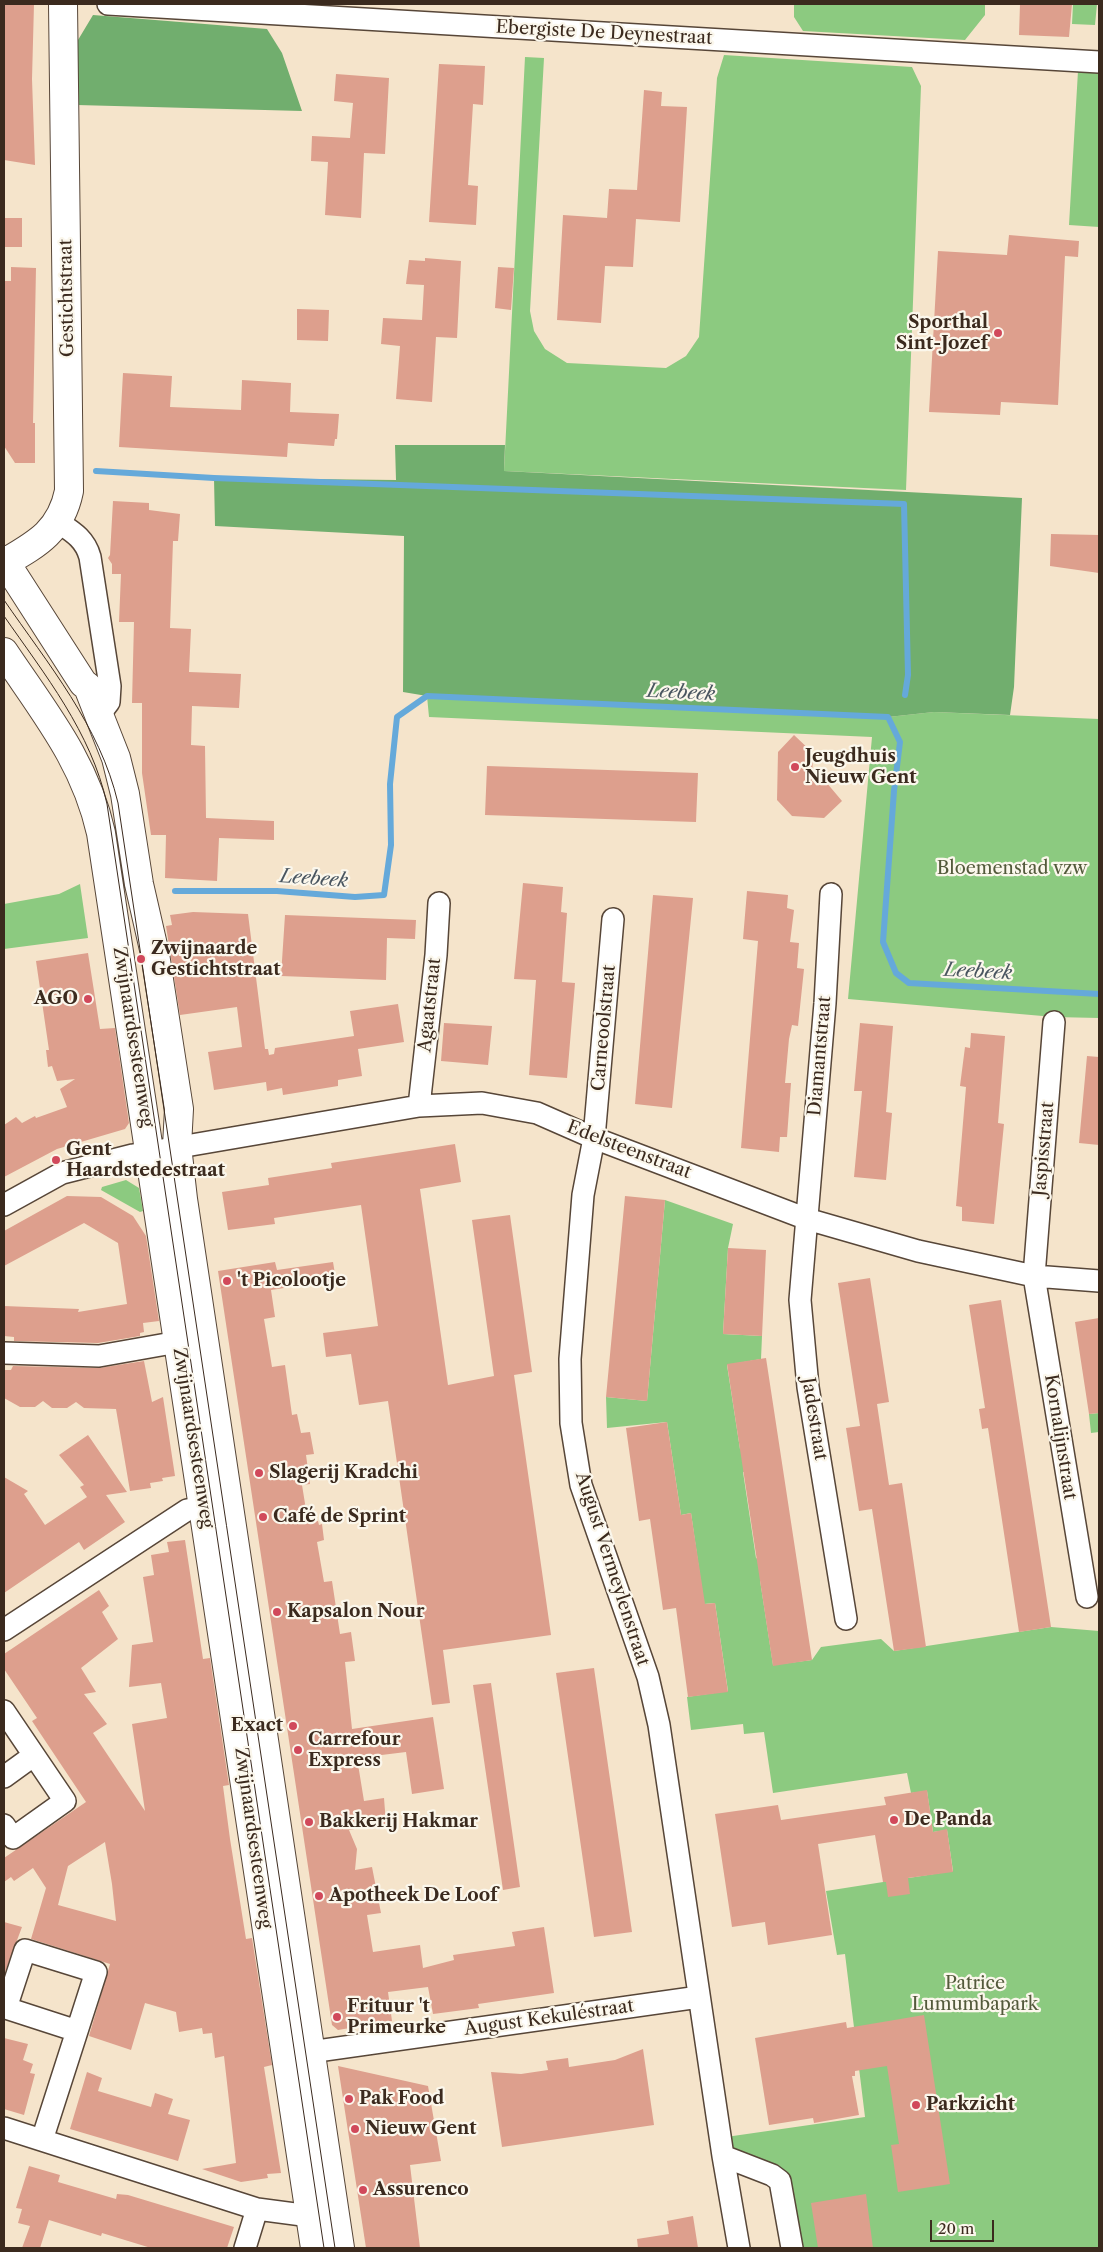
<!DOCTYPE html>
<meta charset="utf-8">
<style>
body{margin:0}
#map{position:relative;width:1103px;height:2252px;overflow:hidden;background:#f5e4cb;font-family:"Libre Caslon Text",serif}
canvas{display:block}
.frame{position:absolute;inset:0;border:5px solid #3b2a1e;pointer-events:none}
.scale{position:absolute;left:930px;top:2220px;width:64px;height:22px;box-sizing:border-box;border:2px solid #3b2a1e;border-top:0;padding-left:6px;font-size:15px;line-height:18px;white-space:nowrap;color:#3b2a1e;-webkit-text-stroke:4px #fbf7ec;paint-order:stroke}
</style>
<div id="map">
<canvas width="1103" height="2252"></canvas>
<div class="frame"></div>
<div class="scale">20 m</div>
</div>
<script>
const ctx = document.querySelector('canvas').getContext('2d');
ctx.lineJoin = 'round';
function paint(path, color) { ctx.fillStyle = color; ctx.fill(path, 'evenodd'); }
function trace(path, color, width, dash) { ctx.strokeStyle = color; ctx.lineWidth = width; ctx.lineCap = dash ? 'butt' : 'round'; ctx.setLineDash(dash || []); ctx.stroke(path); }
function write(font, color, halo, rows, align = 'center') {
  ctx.font = font + ' "Libre Caslon Text",serif'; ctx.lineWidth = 4.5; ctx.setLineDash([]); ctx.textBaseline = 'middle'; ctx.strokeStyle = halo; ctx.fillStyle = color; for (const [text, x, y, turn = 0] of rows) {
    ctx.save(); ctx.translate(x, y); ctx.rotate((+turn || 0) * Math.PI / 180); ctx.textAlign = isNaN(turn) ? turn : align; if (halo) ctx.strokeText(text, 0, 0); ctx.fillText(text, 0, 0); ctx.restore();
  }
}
const green = new Path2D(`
 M 794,4 L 985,4 L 985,15 L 965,40 L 803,31 L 794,17 Z
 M 1073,4 L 1097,4 L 1095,25 L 1072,24 Z
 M 724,55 L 912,67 L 921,86 L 906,490 L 504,471 L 525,57 L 544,58 L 530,311 L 534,331 L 545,349 L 567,363 L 666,368 L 686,356 L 699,337 L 717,78 Z
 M 1078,71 L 1099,73 L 1099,227 L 1069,225 Z
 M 427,696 L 888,717 L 934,712 L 1099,719 L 1099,1018 L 1054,1017 L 848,999 L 872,737 L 429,717 Z
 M 80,884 L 88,938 L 4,949 L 4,904 L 59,894 Z
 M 126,1180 L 139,1188 L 143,1211 L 140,1212 L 101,1190 L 102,1187 Z
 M 665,1200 L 733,1224 L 728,1248 L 723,1334 L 762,1336 L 761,1359 L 727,1365 L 740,1449 L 779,1444 L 777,1467 L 743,1472 L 756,1558 L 794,1575 L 760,1580 L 773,1665 L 812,1660 L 821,1647 L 881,1639 L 894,1651 L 1051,1627 L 1099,1631 L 1099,2248 L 801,2248 L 789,2179 L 729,2150 L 726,2137 L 865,2117 L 845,1954 L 837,1955 L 826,1891 L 953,1871 L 947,1830 L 933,1832 L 927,1791 L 911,1793 L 907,1773 L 773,1793 L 764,1732 L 744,1734 L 743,1724 L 691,1730 L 687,1697 L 728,1691 L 715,1603 L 704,1604 L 691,1513 L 681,1515 L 667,1422 L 607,1428 L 606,1397 L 647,1401 Z
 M 1099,1413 L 1099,1432 L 1091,1433 L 1089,1414 Z`);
const forest = new Path2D(`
 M 93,15 L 267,29 L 282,53 L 302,111 L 77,105 L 78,40 Z
 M 395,445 L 505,445 L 504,471 L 1022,498 L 1014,687 L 1010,715 L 934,712 L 888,717 L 427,696 L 403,692 L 404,536 L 215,526 L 214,478 L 396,480 Z`);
const stream = new Path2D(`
 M 96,471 L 214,478 L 904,504 L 908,675 L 905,695
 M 175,891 L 277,891 L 355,897 L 384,895 L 391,845 L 390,784 L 397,717 L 427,696 L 888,717 L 900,742 L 894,791 L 883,942 L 896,973 L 909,983 L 1099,994`);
const building = new Path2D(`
 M 4,4 L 34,4 L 32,79 L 35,165 L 4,160 Z
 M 1020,4 L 1072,4 L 1069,37 L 1019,35 Z
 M 439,64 L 485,66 L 483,105 L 473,104 L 468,185 L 478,186 L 476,225 L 429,222 Z
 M 336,74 L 389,78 L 385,154 L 364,153 L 361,218 L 325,215 L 328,162 L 311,161 L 312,136 L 350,138 L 353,103 L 334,101 Z
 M 644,90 L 662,92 L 661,106 L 687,107 L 680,222 L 636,219 L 633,267 L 605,266 L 601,323 L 557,320 L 563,215 L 607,218 L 609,189 L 637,190 Z
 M 4,218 L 22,218 L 22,247 L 4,247 Z
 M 1009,235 L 1079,241 L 1078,257 L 1065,256 L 1058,405 L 1001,402 L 1000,415 L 929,412 L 938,251 L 1007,255 Z
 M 425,258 L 461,261 L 457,338 L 436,337 L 432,402 L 396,399 L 400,346 L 381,344 L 383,318 L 422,320 L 424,285 L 406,284 L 409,260 L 425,261 Z
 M 11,267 L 36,268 L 33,423 L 35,423 L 35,463 L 15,463 L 4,446 L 4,281 L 11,281 Z
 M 498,267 L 514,268 L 511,310 L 495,308 Z
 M 297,309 L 329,310 L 328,341 L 297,340 Z
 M 123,373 L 172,376 L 170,407 L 241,410 L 242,380 L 291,383 L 290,412 L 339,414 L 337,439 L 335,439 L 334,446 L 288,443 L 287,457 L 119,447 Z
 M 113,501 L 149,503 L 149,510 L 180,514 L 178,541 L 173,541 L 170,628 L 191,629 L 189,672 L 241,674 L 239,708 L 192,706 L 191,745 L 205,746 L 206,818 L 274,821 L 274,840 L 219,838 L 217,881 L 165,878 L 166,835 L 151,835 L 142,773 L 142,703 L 132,703 L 134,622 L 119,622 L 121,574 L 112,574 L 112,564 L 108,558 L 110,555 Z
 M 1051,534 L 1099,535 L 1099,573 L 1050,566 Z
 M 794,735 L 813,753 L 812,781 L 826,782 L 842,801 L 824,818 L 792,816 L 777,800 L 778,752 Z
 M 487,766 L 698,773 L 696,822 L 485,815 Z
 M 523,883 L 563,887 L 561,912 L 567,913 L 562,982 L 575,983 L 567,1078 L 529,1075 L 536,980 L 514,979 Z
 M 747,891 L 788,895 L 787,908 L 794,910 L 790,942 L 799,943 L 797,968 L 804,969 L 798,1026 L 792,1025 L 789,1039 L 785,1083 L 791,1083 L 787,1137 L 780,1137 L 779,1152 L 741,1148 L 758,941 L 743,939 Z
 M 653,895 L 693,898 L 672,1108 L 635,1104 Z
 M 193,912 L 248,914 L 265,1049 L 268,1049 L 269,1055 L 274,1054 L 275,1048 L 354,1036 L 350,1011 L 398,1004 L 404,1042 L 358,1049 L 362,1076 L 338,1080 L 338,1086 L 283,1095 L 282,1088 L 267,1091 L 266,1082 L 214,1090 L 208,1052 L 242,1047 L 237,1007 L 180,1015 L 166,926 L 172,925 L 170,915 Z
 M 285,915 L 416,920 L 415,939 L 387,938 L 386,980 L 281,976 Z
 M 88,953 L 100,1029 L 115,1028 L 129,1123 L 125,1129 L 57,1149 L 4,1177 L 4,1125 L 16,1117 L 22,1123 L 35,1116 L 36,1118 L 67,1107 L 60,1089 L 75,1079 L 57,1081 L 52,1066 L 48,1067 L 46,1050 L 49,1050 L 36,961 Z
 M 444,1023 L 492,1026 L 488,1065 L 441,1061 Z
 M 860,1023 L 893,1026 L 886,1112 L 892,1113 L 886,1180 L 854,1177 L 862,1091 L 854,1091 Z
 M 971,1033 L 1005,1036 L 998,1123 L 1004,1124 L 994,1224 L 962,1221 L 962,1207 L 956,1206 L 966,1087 L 960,1086 L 965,1047 L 970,1048 Z
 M 1087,1056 L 1099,1057 L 1099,1145 L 1079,1143 Z
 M 455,1144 L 461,1182 L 420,1189 L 448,1385 L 494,1376 L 472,1220 L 510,1215 L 532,1372 L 514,1375 L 551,1635 L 443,1650 L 450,1703 L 432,1705 L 388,1401 L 359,1405 L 351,1354 L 326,1357 L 323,1333 L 378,1326 L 361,1205 L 274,1218 L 275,1224 L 228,1230 L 222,1192 L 269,1185 L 268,1178 L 332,1168 L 331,1163 Z
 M 67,1196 L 101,1197 L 133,1216 L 146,1236 L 159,1321 L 143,1323 L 144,1332 L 140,1333 L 140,1336 L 98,1343 L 14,1341 L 14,1337 L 4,1336 L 4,1306 L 79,1309 L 78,1312 L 127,1304 L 118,1243 L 84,1223 L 4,1266 L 4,1231 Z
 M 625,1196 L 665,1200 L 647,1401 L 606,1397 Z
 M 728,1248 L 766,1250 L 762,1336 L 723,1334 Z
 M 275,1262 L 277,1270 L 333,1262 L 336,1280 L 271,1290 L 275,1317 L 264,1319 L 272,1367 L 285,1365 L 292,1415 L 297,1414 L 301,1433 L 310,1432 L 314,1454 L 306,1455 L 310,1484 L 302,1485 L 308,1522 L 318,1521 L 319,1525 L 322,1524 L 324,1540 L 317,1542 L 324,1582 L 332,1581 L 340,1634 L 351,1632 L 355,1661 L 345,1662 L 352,1729 L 433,1717 L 444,1789 L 412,1794 L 406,1752 L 357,1758 L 364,1801 L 384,1798 L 386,1824 L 349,1830 L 357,1849 L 355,1870 L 372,1867 L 381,1913 L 367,1915 L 373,1952 L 420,1945 L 423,1968 L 454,1960 L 453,1955 L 515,1946 L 512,1932 L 544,1927 L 554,1993 L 478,2004 L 479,2008 L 433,2014 L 428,1987 L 388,1992 L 392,2021 L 338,2030 L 332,2025 L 218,1271 Z
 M 870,1278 L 889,1402 L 877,1404 L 886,1465 L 889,1485 L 902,1483 L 926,1647 L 894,1651 L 872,1509 L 859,1511 L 846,1428 L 860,1426 L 838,1283 Z
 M 1001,1300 L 1051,1627 L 1019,1632 L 988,1428 L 982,1429 L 979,1409 L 985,1408 L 969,1305 Z
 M 1099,1318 L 1099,1413 L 1089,1414 L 1075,1322 Z
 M 766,1358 L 812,1660 L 773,1666 L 727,1364 Z
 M 144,1361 L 152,1402 L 163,1397 L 175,1476 L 162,1478 L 163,1481 L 150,1483 L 151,1488 L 130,1491 L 116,1409 L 84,1408 L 76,1402 L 67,1408 L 52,1408 L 43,1401 L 35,1407 L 20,1407 L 4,1398 L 4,1370 L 11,1370 L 13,1366 L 99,1368 Z
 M 667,1422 L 681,1515 L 691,1513 L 705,1604 L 715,1603 L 728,1692 L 688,1697 L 676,1608 L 663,1610 L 650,1519 L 639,1521 L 626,1428 Z
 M 88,1435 L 127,1492 L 106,1495 L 125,1522 L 84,1550 L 79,1542 L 4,1593 L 4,1477 L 28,1491 L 24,1494 L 45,1525 L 87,1497 L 80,1487 L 84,1485 L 59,1455 Z
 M 185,1540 L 203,1659 L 210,1658 L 229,1785 L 223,1786 L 230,1839 L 246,1939 L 252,1938 L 272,2065 L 264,2067 L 281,2173 L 267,2174 L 268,2178 L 241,2182 L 202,2169 L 236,2163 L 224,2056 L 215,2058 L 212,2033 L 203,2034 L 202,2028 L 179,2032 L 176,2012 L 145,2003 L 131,2050 L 89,2036 L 110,1964 L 31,1939 L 46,1888 L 33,1868 L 14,1881 L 11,1877 L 4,1882 L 4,1858 L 86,1802 L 32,1721 L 37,1718 L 4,1669 L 4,1654 L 99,1590 L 109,1606 L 102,1612 L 118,1639 L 81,1668 L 96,1692 L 84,1694 L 107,1724 L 93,1733 L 145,1811 L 132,1724 L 167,1718 L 161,1683 L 129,1687 L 132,1645 L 153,1642 L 143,1577 L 154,1575 L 151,1555 L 169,1552 L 167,1542 ZM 105,1842 L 112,1884 L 116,1921 L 58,1905 L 68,1866 Z
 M 594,1668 L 632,1932 L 594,1937 L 556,1673 Z
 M 491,1683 L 520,1887 L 503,1890 L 473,1685 Z
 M 927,1790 L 933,1832 L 947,1829 L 953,1872 L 908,1878 L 910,1894 L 888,1897 L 886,1882 L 883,1882 L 875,1835 L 818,1844 L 832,1935 L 768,1945 L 765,1922 L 732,1927 L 715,1814 L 778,1805 L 781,1820 L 886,1805 L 884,1797 Z
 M 4,1922 L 22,1927 L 5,1972 L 4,1972 Z
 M 924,2015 L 950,2184 L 898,2192 L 891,2145 L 899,2144 L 887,2066 L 855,2071 L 855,2076 L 852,2076 L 859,2115 L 814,2123 L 813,2118 L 769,2125 L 755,2038 L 846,2022 L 847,2028 Z
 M 4,2038 L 28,2044 L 23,2060 L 33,2064 L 30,2073 L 35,2074 L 24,2115 L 4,2109 Z
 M 643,2049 L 654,2125 L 502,2147 L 491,2072 L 521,2074 L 548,2070 L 546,2061 L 568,2058 L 569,2067 L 615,2060 Z
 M 338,2066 L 428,2086 L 441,2161 L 410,2165 L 420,2248 L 366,2248 Z
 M 87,2072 L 102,2078 L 98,2091 L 151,2107 L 155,2093 L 173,2099 L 168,2114 L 190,2120 L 178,2161 L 70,2129 Z
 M 29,2166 L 60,2175 L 58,2182 L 116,2199 L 117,2194 L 128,2195 L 234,2227 L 227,2248 L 151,2248 L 102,2233 L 101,2236 L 49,2220 L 40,2248 L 22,2248 L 30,2226 L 18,2223 L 22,2209 L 16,2208 Z
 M 866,2194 L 873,2248 L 818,2248 L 811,2203 Z
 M 693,2216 L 698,2248 L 638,2248 L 637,2239 L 669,2234 L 667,2221 Z`);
const street = new Path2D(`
 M 108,4 L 1099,62
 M 58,522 C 73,532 85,539 90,557 L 110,686 L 109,702 L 100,714
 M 831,894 L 825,1003 L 800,1300 L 808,1387 L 846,1619
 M 613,919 L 594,1138 L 583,1195 L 570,1359 L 571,1423 L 581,1485 L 648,1677 L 659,1725 L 723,2156
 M 1054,1022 L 1034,1276 L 1087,1597
 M 419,1106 L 436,955 L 439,903
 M 4,1205 L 62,1173 L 133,1155 L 419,1106 L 482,1103 L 537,1113 L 594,1138 L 807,1219 L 918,1251 L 1034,1276 L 1099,1281
 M 4,1353 L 99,1356 L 178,1342
 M 4,1630 L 187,1510 L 203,1507
 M 4,1711 L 65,1801 L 13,1838 L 4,1825
 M 4,1777 L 33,1756
 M 296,2054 L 699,1997
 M 4,2128 L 257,2209 L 310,2216
 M 42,2140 L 96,1972 L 25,1950 L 6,2008 L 77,2031
 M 245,2248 L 257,2209
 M 739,2248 L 723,2156 L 772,2175 L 780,2181 L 792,2248`);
const secondary = new Path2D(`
 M 4,560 L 83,683 L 88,687 L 116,758 L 125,794 L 139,884 L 155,954 L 179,1109 L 177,1146 L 183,1199 L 340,2248
 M 4,563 C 37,544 61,531 69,491 L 63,4
 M 4,652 C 44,712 85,761 101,833 L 315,2248`);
const tram = new Path2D(`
 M 4,600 C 48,664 100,726 118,803 L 335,2248
 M 4,616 C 45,675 91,732 107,804 L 324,2248`);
const markers = [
 [998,333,5,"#d1495b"],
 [795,767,5,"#d1495b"],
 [141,959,5,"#d1495b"],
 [88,999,5,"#d1495b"],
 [56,1160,5,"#d1495b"],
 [227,1281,5,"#d1495b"],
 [259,1473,5,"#d1495b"],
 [263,1517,5,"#d1495b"],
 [277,1612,5,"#d1495b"],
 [293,1726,5,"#d1495b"],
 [298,1750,5,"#d1495b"],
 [894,1820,5,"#d1495b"],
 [309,1822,5,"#d1495b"],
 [319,1896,5,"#d1495b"],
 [337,2017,5,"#d1495b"],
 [349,2099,5,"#d1495b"],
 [916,2105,5,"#d1495b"],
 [355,2129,5,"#d1495b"],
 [363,2190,5,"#d1495b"]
];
const streetNames = [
 ["Ebergiste De Deynestraat",604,33,3],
 ["Gestichtstraat",67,298,-91],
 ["Agaatstraat",430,1005,-84],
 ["Carneoolstraat",604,1028,-85],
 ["Zwijnaardsesteenweg",133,1037,81],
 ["Diamantstraat",820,1056,-85],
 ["Jaspisstraat",1044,1149,-85],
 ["Edelsteenstraat",629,1150,21],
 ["Jadestraat",814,1419,81],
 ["Kornalijnstraat",1060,1437,81],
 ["Zwijnaardsesteenweg",193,1438,81],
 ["August Vermeylenstraat",612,1569,72],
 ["Zwijnaardsesteenweg",253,1838,82],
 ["August Kekuléstraat",549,2018,-8]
];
const poiNames = [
 ["Sporthal",988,323,"right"],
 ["Sint-Jozef",988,344,"right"],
 ["Jeugdhuis",805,757],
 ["Nieuw Gent",805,778],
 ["Zwijnaarde",151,949],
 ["Gestichtstraat",151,970],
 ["AGO",78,999,"right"],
 ["Gent",66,1150],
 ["Haardstedestraat",66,1171],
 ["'t Picolootje",237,1281],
 ["Slagerij Kradchi",269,1473],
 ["Café de Sprint",273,1517],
 ["Kapsalon Nour",287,1612],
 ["Exact",283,1726,"right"],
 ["Carrefour",308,1740],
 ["Express",308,1761],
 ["De Panda",904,1820],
 ["Bakkerij Hakmar",319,1822],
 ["Apotheek De Loof",329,1896],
 ["Frituur 't",347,2007],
 ["Primeurke",347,2028],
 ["Pak Food",359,2099],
 ["Parkzicht",926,2105],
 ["Nieuw Gent",365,2129],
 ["Assurenco",373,2190]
];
const parkNames = [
 ["Bloemenstad vzw",1012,869],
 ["Patrice",975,1984],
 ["Lumumbapark",975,2005]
];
const waterNames = [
 ["Leebeek",681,693,3],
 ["Leebeek",314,879,4],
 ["Leebeek",978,972,3]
];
paint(green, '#8cca80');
paint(forest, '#71ae6e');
trace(stream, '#65a9da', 6);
paint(building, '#dd9f8d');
trace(street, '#574638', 24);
trace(secondary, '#574638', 30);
trace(street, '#fff', 21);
trace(secondary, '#fff', 28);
trace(tram, '#3b2a1e', 1);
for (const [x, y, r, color] of markers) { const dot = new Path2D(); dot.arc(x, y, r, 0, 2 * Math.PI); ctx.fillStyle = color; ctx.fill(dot); trace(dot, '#fbf7ec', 2); }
write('18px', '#3b2a1e', '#fbf7ec', streetNames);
write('bold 18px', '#3b2a1e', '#fbf7ec', poiNames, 'left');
write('18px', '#535a3b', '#fbf7ec', parkNames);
write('italic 19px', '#4a5660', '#fbf7ec', waterNames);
</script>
